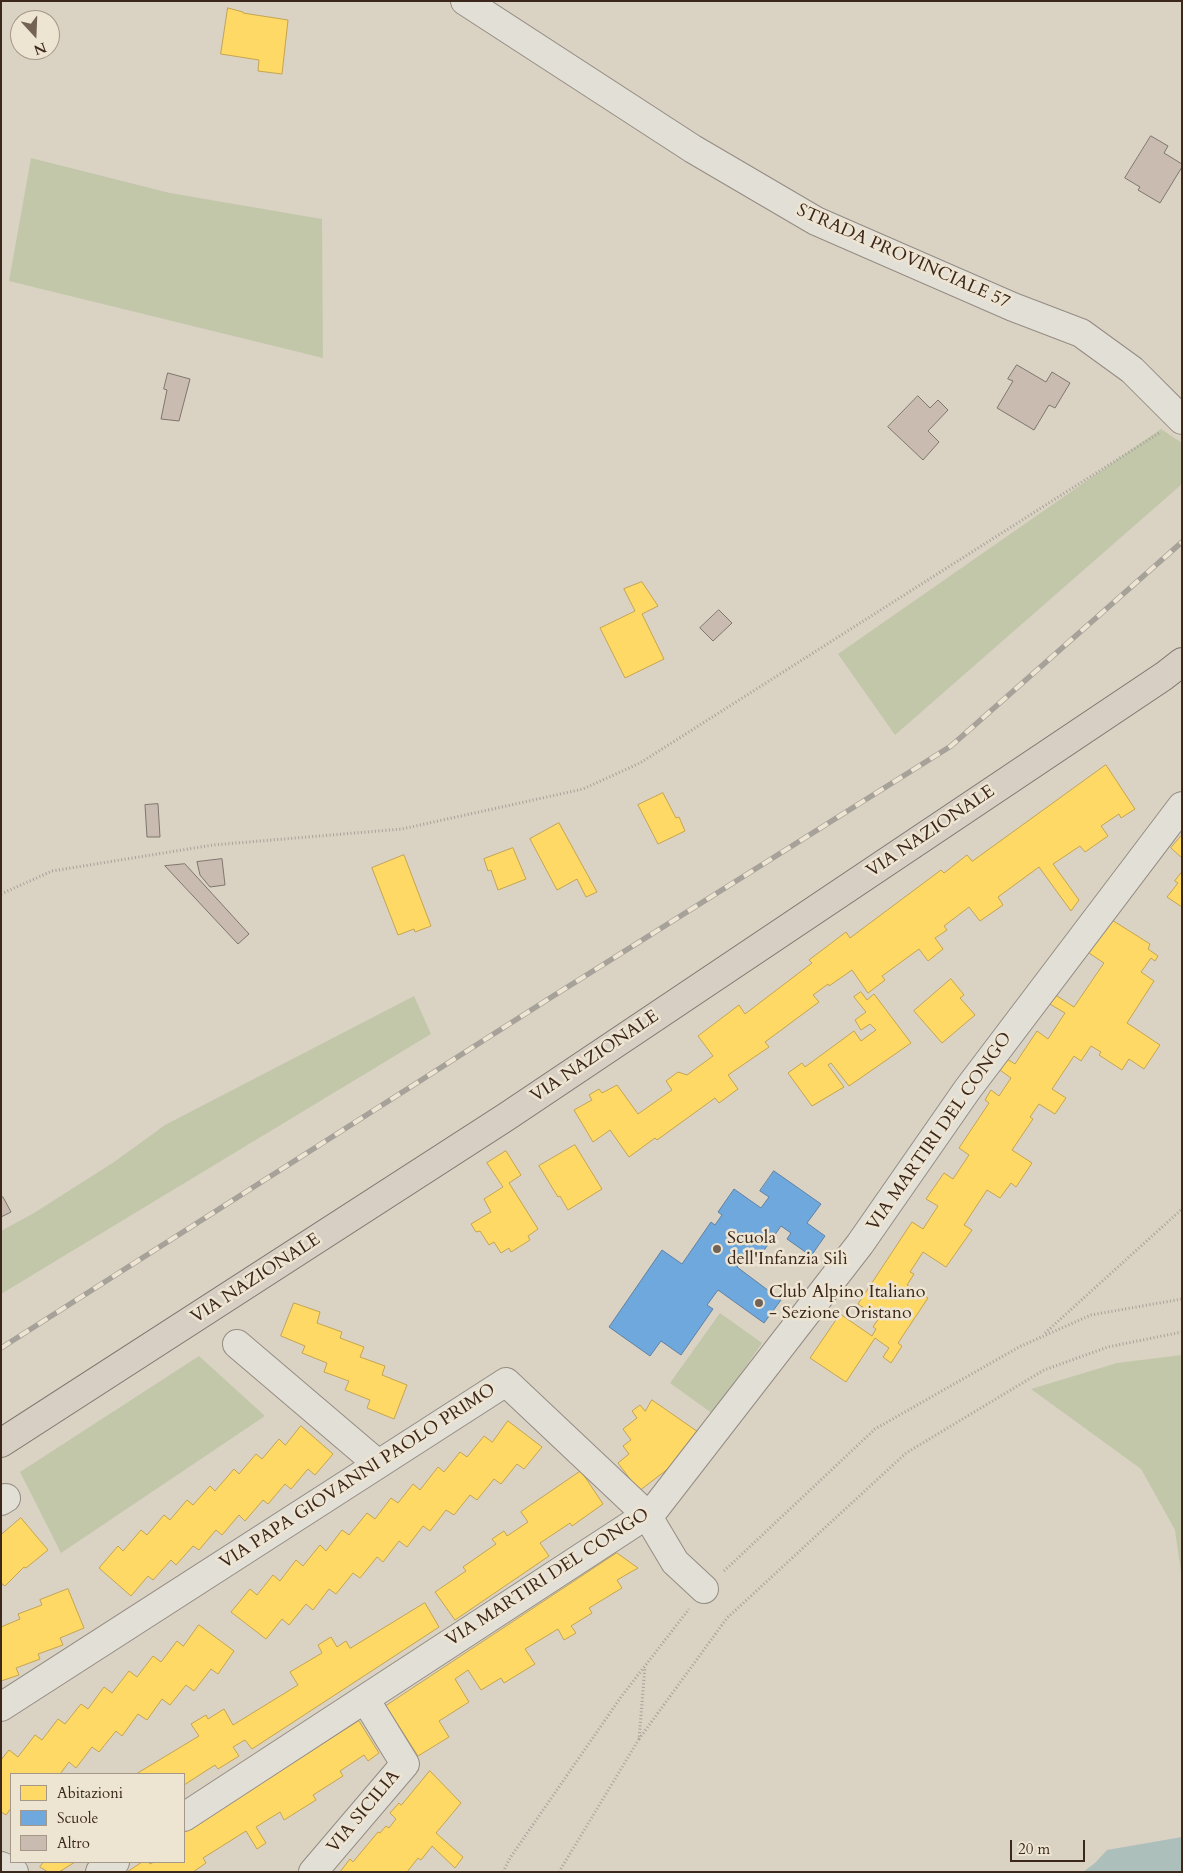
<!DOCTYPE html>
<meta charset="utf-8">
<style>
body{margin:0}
#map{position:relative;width:1183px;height:1873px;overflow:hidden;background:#dad2c3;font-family:Cardo,serif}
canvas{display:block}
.frame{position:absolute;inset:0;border:2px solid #3b271c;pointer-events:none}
.legend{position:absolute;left:10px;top:1773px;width:175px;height:90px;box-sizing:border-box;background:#ede4d2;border:1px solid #a69889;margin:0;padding:6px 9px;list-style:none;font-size:15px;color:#3b271c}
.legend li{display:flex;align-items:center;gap:10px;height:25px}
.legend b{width:25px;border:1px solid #a69889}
.north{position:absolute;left:10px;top:10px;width:50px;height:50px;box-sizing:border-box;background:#ede4d2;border:1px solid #a69889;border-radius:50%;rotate:160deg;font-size:14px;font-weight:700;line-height:20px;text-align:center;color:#3b271c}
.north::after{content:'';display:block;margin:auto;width:18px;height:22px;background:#736356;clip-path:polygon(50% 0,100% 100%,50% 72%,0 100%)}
.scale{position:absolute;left:1010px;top:1840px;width:75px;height:22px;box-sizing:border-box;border:2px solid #3b271c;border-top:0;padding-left:6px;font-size:15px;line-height:18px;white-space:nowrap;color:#3b271c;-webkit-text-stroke:4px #ede4d2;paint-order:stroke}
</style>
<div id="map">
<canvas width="1183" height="1873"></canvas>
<div class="frame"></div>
<ul class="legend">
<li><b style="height:14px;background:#ffd966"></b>Abitazioni</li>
<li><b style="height:14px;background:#6fa8dc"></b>Scuole</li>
<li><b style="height:14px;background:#cabbb1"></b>Altro</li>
</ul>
<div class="north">N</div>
<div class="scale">20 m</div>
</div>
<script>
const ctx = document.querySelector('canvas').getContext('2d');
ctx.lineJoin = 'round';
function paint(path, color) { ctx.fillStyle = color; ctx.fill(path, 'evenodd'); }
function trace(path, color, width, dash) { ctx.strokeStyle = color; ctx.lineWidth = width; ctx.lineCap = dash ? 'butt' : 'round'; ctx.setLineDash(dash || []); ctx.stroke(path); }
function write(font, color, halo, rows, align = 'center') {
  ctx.font = font + ' Cardo,serif'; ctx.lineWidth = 5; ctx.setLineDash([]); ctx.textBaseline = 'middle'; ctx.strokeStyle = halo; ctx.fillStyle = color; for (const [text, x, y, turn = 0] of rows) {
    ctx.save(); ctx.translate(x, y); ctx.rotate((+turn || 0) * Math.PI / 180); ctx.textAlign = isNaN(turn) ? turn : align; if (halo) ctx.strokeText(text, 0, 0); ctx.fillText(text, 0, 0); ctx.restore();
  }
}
const green = new Path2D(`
 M 31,158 L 170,193 L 322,219 L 323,358 L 9,281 Z
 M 1161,429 L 1182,443 L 1182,484 L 895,735 L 838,654 Z
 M 414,996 L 431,1034 L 1,1294 L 1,1231 L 34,1213 L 114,1162 L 165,1125 Z
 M 720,1313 L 762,1343 L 713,1414 L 670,1383 Z
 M 1182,1355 L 1182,1580 L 1175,1530 L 1141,1469 L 1031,1389 L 1117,1363 Z
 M 199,1356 L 265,1416 L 61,1553 L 20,1472 Z`);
const water = new Path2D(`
 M 1182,1837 L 1182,1872 L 1083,1872 L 1095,1863 L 1107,1850 Z`);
const homes = new Path2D(`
 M 228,8 L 243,12 L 243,13 L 288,20 L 282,74 L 258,71 L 259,60 L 221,54 Z
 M 642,582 L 658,606 L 642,614 L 664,659 L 625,678 L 600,628 L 635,611 L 624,589 Z
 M 1106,765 L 1135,809 L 1121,818 L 1119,814 L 1101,826 L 1108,836 L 1085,852 L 1080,846 L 1053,864 L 1079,900 L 1071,911 L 1039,867 L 998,897 L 1003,905 L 980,921 L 969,907 L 944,926 L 947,930 L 935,938 L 943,949 L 928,961 L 919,949 L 882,976 L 885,980 L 868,993 L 852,970 L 829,986 L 828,984 L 813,995 L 819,1002 L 765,1042 L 769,1047 L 728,1075 L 738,1089 L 719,1103 L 715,1098 L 657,1140 L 655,1138 L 629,1157 L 610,1130 L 593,1142 L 574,1110 L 592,1100 L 589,1095 L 599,1089 L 602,1093 L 617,1085 L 638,1114 L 672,1090 L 666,1081 L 678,1072 L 687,1075 L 713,1056 L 698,1036 L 739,1005 L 745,1014 L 812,963 L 809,960 L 846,932 L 850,938 L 941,870 L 944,873 L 967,855 L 972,861 Z
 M 663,793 L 676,818 L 679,817 L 685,831 L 658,844 L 638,805 Z
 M 559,823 L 597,892 L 586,897 L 577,879 L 557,890 L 530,839 Z
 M 1182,835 L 1182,858 L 1171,848 Z
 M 513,848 L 526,879 L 498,890 L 491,870 L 488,871 L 484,859 Z
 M 404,855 L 431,926 L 415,932 L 414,929 L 398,935 L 372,868 Z
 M 1182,872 L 1182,907 L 1167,897 L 1178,883 L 1175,881 Z
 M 1112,920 L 1150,944 L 1148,949 L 1158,956 L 1155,961 L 1151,958 L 1141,972 L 1154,981 L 1127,1023 L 1160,1045 L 1144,1069 L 1129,1059 L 1122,1070 L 1099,1055 L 1101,1052 L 1091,1046 L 1081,1061 L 1074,1056 L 1052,1089 L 1066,1098 L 1055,1114 L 1039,1104 L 1030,1117 L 1033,1119 L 1012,1150 L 1032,1163 L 1016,1187 L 1011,1183 L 1000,1198 L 987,1190 L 964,1225 L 972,1230 L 946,1267 L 923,1252 L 910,1272 L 914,1274 L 907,1285 L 928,1298 L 898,1343 L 902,1346 L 891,1363 L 883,1357 L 889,1348 L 875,1338 L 846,1382 L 810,1358 L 840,1314 L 872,1336 L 876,1329 L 873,1327 L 879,1318 L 858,1304 L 912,1222 L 923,1229 L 938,1206 L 926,1199 L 944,1173 L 953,1179 L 969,1155 L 959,1148 L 989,1103 L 985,1100 L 991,1090 L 999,1096 L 1011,1078 L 1000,1070 L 1007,1059 L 1015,1064 L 1037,1031 L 1048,1039 L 1065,1013 L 1048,1003 L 1054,994 L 1074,1007 L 1104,963 L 1089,953 Z
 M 951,979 L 964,995 L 960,998 L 975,1015 L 942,1043 L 914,1011 Z
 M 861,992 L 867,1000 L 874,994 L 911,1043 L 849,1086 L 831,1063 L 828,1065 L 844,1087 L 812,1106 L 788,1073 L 802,1063 L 805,1067 L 854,1031 L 861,1041 L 876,1030 L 870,1024 L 861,1030 L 855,1020 L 866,1012 L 854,997 Z
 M 575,1145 L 602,1189 L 568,1210 L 560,1196 L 558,1197 L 539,1166 Z
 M 506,1151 L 521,1175 L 509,1183 L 538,1229 L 528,1236 L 530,1240 L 511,1252 L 509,1248 L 501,1253 L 494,1242 L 489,1245 L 480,1231 L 476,1232 L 471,1224 L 491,1212 L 484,1199 L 503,1187 L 487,1163 Z
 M 294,1303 L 320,1312 L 317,1323 L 342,1332 L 340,1338 L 364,1347 L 360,1357 L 385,1366 L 382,1375 L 407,1385 L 394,1419 L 367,1408 L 370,1400 L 345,1390 L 349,1381 L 324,1372 L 327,1363 L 302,1353 L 305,1346 L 281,1336 Z
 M 652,1400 L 701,1434 L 673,1465 L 639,1491 L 618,1463 L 629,1454 L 623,1446 L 631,1440 L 623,1429 L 637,1418 L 632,1411 L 640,1405 L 645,1411 Z
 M 508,1421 L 542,1447 L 524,1469 L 517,1464 L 501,1484 L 494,1479 L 477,1500 L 470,1495 L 454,1515 L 446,1510 L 430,1531 L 423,1526 L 407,1547 L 399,1541 L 383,1562 L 377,1557 L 360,1578 L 353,1573 L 336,1594 L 329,1589 L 313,1610 L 306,1604 L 289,1625 L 282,1619 L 266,1639 L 231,1612 L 250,1589 L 257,1595 L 273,1575 L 280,1581 L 296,1560 L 303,1566 L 320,1545 L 326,1551 L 342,1530 L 349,1535 L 367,1513 L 375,1519 L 391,1498 L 398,1503 L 413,1484 L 420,1490 L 438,1467 L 444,1472 L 460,1452 L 467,1457 L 484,1436 L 492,1442 Z
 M 301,1426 L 333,1454 L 315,1475 L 308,1469 L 291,1489 L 285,1484 L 268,1504 L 263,1500 L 245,1521 L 239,1515 L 222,1535 L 216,1530 L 199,1550 L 193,1546 L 176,1565 L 171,1560 L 153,1580 L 148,1576 L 131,1596 L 99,1568 L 118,1546 L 123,1551 L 141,1530 L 147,1535 L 164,1515 L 170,1520 L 187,1500 L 193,1505 L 210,1486 L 215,1491 L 234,1469 L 239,1474 L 256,1454 L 262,1459 L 279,1439 L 285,1445 Z
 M 581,1471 L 603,1504 L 572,1526 L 570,1523 L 540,1543 L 549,1556 L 455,1620 L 435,1592 L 466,1571 L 463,1567 L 496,1544 L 492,1539 L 504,1531 L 507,1536 L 528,1522 L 521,1512 Z
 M 21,1518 L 48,1550 L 26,1568 L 24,1567 L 5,1586 L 1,1583 L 1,1535 Z
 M 617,1553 L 638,1568 L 617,1580 L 622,1588 L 589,1608 L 592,1613 L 571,1626 L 576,1633 L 564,1640 L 558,1629 L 525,1649 L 535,1664 L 504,1683 L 501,1678 L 481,1690 L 468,1670 L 455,1679 L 469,1702 L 439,1721 L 449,1737 L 418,1756 L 386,1706 Z
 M 68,1589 L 84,1628 L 60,1638 L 63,1645 L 38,1654 L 40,1659 L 16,1668 L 19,1675 L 1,1681 L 1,1627 L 20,1619 L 18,1614 L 42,1605 L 40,1600 Z
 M 425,1603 L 439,1627 L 252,1749 L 245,1740 L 233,1747 L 239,1756 L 218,1769 L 215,1765 L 184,1785 L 184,1774 L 136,1774 L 199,1736 L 191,1724 L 206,1715 L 208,1719 L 224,1709 L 233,1725 L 298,1685 L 290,1672 L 322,1653 L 318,1645 L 331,1637 L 337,1647 L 346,1641 L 350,1648 Z
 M 199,1625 L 234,1651 L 218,1674 L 211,1669 L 194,1691 L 186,1685 L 170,1705 L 162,1699 L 147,1720 L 138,1714 L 122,1736 L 116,1731 L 99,1752 L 92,1747 L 76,1768 L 69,1762 L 60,1774 L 11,1774 L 11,1808 L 6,1815 L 1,1812 L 1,1760 L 9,1750 L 18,1757 L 35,1735 L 42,1740 L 58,1719 L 65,1724 L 81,1704 L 88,1709 L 104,1687 L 112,1693 L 129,1671 L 137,1677 L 153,1656 L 161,1662 L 177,1641 L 183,1646 Z
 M 359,1721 L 379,1753 L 368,1761 L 364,1755 L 340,1771 L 343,1776 L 313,1795 L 316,1800 L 284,1820 L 280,1812 L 256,1827 L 266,1843 L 257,1849 L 246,1831 L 203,1858 L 206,1863 L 193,1872 L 127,1872 L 142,1862 L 149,1862 L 150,1864 L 154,1862 L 184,1862 L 184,1833 Z
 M 430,1771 L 461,1803 L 436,1833 L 463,1857 L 455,1868 L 432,1846 L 421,1860 L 418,1858 L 407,1872 L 340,1872 L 350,1859 L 353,1862 L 378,1832 L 380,1833 L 386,1826 L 389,1828 L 396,1819 L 390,1813 L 399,1803 L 401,1805 Z
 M 44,1862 L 75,1862 L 59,1872 L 48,1872 L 40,1867 Z`);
const schools = new Path2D(`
 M 774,1171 L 821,1204 L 807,1223 L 825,1236 L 811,1256 L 787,1239 L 791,1233 L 781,1226 L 760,1256 L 750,1249 L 737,1267 L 781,1300 L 764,1323 L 718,1290 L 707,1305 L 713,1309 L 681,1355 L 661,1341 L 650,1356 L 609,1327 L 662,1250 L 682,1264 L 711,1222 L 715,1225 L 722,1215 L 718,1212 L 734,1189 L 761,1208 L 769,1197 L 760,1191 Z`);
const building = new Path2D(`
 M 1151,136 L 1168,146 L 1164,153 L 1182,164 L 1182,167 L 1160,203 L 1138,190 L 1140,187 L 1125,178 Z
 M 1017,365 L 1046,382 L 1052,372 L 1070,383 L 1055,408 L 1049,405 L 1034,430 L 997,408 L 1013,381 L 1008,379 Z
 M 168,373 L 190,379 L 179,421 L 161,419 L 167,390 L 164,389 Z
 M 918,396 L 930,408 L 938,400 L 948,410 L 928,431 L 939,442 L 923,460 L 888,427 Z
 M 719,610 L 732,623 L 713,641 L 700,628 Z
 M 158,804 L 160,837 L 147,837 L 145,805 Z
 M 222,859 L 225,885 L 210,887 L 200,875 L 197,862 Z
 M 185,864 L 249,934 L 238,944 L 165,866 Z
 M 3,1197 L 11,1212 L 1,1217 L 1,1198 Z`);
const path = new Path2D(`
 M 1,894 L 52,871 L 213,845 L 402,829 L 583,789 L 640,763 L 1159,433
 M 1045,1333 L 1182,1209
 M 724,1571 L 875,1429 L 1019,1347 L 1091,1315 L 1182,1299
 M 639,1739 L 727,1618 L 906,1453 L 1044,1370 L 1108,1347 L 1182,1332
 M 503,1872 L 510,1858 L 621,1697 L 689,1609
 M 559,1872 L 639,1739 L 645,1667`);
const minor = new Path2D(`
 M 465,1 L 693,149 L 816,221 L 1013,307 L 1081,333 L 1132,370 L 1182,420
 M 237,1344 L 378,1464
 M 1,1501 L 6,1498
 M 1,1707 L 506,1382 L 647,1515 L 675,1562 L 704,1589
 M 184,1817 L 654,1510 L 860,1244 L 967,1090 L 1182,806
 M 1,1866 L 14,1872
 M 100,1872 L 115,1862
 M 313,1872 L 405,1764 L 365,1699`);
const major = new Path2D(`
 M 1,1443 L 506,1117 L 1164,676 L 1182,662`);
const rail = new Path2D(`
 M 1,1348 L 550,998 L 951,746 L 1182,542`);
const markers = [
 [717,1249,5,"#736356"],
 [759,1303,5,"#736356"]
];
const streetNames = [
 ["STRADA PROVINCIALE 57",903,257,24],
 ["VIA NAZIONALE",931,832,-34],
 ["VIA NAZIONALE",595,1057,-34],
 ["VIA MARTIRI DEL CONGO",940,1132,-55],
 ["VIA NAZIONALE",256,1279,-33],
 ["VIA PAPA GIOVANNI PAOLO PRIMO",358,1477,-33],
 ["VIA MARTIRI DEL CONGO",548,1578,-33],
 ["VIA SICILIA",364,1812,-50]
];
const poiNames = [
 ["Scuola",727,1239],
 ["dell'Infanzia Silì",727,1260],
 ["Club Alpino Italiano",769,1293],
 ["- Sezione Oristano",769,1314]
];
paint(green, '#c2c7aa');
paint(water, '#acbfbb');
paint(homes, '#ffd966');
trace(homes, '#c4a450', 1);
paint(schools, '#6fa8dc');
trace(schools, '#5f81a2', 1);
paint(building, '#cabbb1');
trace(building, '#7d766d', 1);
trace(minor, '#948c83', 30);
trace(major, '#7d766d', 30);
trace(path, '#a6a199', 3, [1, 2.5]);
trace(minor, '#e2dfd7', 28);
trace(major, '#d7cfc3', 28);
trace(rail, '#a6a199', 5.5);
trace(rail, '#ede4d2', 4, [11]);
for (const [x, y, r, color] of markers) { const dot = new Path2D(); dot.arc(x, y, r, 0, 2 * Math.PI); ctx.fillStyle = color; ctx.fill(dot); trace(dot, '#ede4d2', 2); }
write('18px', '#3b271c', '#ede4d2', streetNames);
write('18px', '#3b271c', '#ede4d2', poiNames, 'left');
</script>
